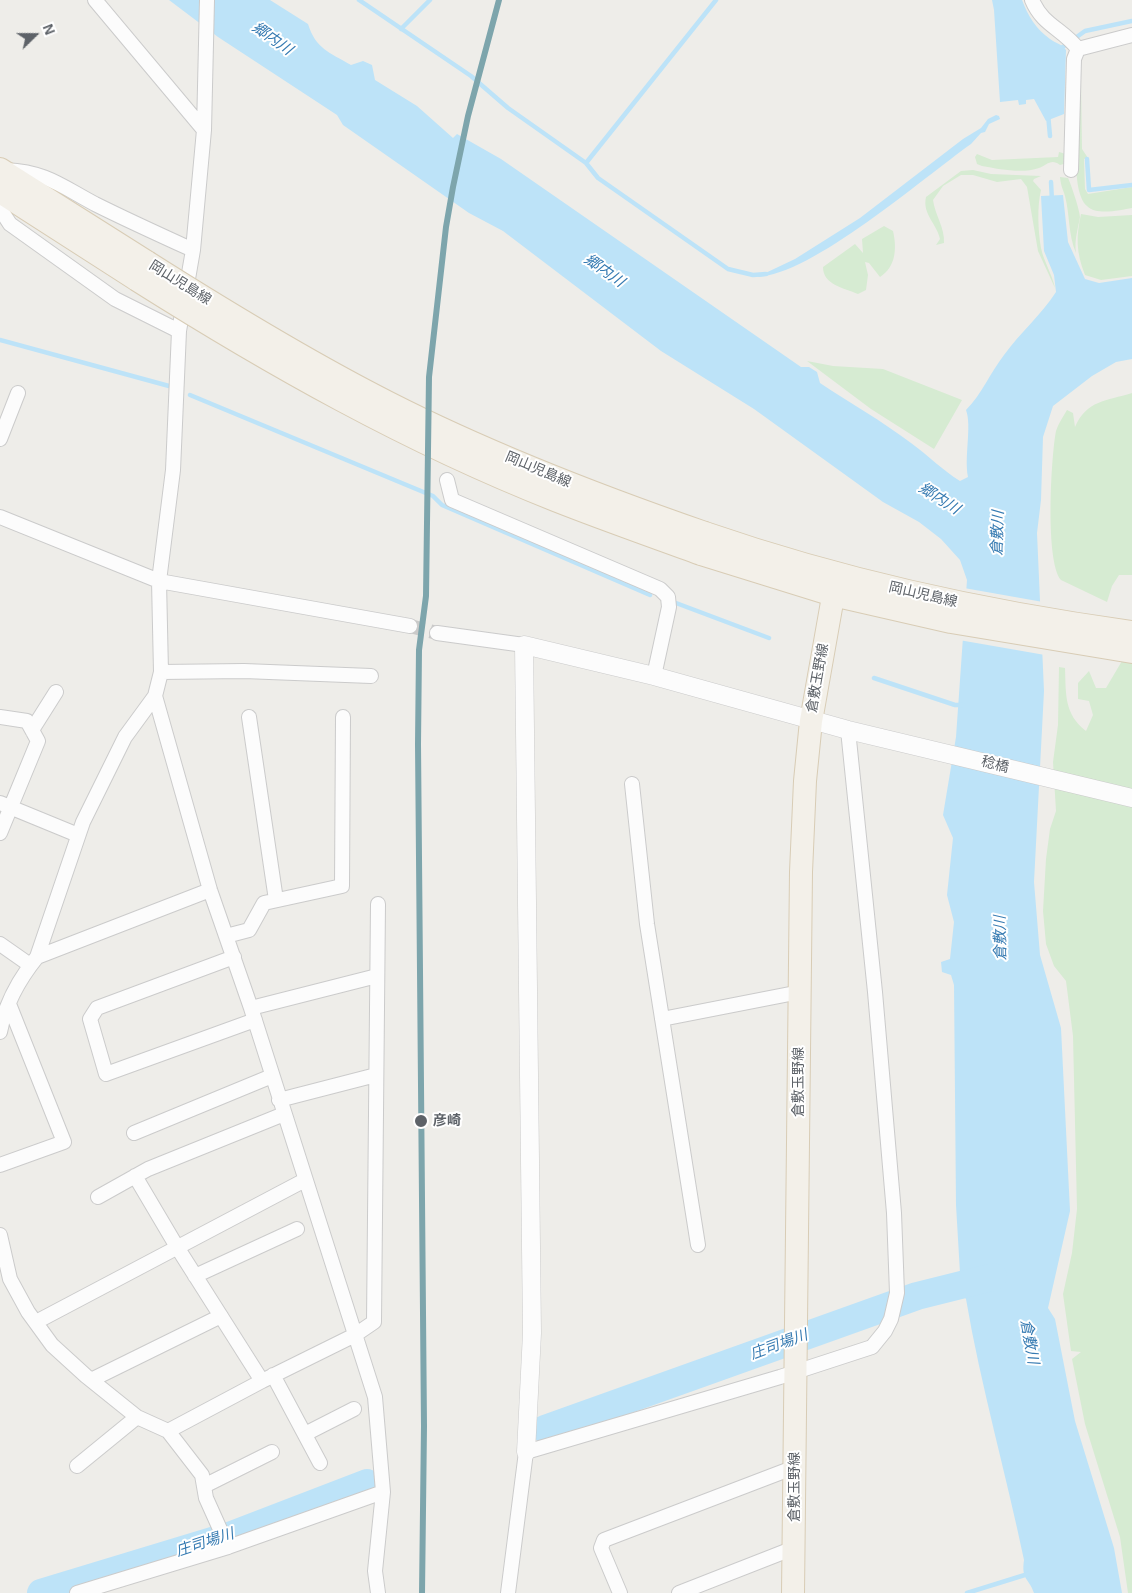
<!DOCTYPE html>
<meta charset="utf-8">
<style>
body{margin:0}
#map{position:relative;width:1132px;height:1593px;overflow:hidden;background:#eeede9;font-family:Helvetica,sans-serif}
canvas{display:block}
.north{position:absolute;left:10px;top:10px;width:50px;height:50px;-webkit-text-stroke:4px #fff;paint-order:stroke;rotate:68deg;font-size:14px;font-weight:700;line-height:20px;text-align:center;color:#5d6268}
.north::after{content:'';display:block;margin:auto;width:18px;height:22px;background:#5d6268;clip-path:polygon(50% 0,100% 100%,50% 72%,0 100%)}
</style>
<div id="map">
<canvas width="1132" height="1593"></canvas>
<div class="north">N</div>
</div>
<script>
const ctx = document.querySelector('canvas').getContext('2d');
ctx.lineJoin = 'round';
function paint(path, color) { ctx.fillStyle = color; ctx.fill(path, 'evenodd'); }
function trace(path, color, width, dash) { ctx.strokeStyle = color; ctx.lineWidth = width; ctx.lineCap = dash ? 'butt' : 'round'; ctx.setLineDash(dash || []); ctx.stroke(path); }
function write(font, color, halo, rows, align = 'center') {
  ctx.font = font + ' Helvetica,"Noto Sans JP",sans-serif'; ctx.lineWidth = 4; ctx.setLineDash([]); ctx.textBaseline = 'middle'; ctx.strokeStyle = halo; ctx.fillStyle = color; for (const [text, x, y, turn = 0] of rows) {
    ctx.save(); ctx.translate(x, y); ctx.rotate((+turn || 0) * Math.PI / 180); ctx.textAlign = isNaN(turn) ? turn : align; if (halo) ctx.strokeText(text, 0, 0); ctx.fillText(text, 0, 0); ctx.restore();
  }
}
const green = new Path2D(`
 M 1081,81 L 1082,149 L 1088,158 L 1084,159 L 1085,189 L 1088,194 L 1132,187 L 1132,208 C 1120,210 1097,216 1087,206 C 1068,190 1079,107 1081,81 Z
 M 1059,152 L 1066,154 L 1067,163 L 1060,165 C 1051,158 1047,165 1039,168 C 1022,174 999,169 982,166 L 977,164 L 975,157 L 977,154 L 992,160 L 1058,157 Z
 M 973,170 L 991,174 L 1041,176 L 1034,179 L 1033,181 L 1041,190 C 1037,206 1038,231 1041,248 C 1044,262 1052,274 1055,288 L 1038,251 L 1027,187 L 1021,179 L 997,182 L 973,175 L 961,175 L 943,186 L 933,200 C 935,215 945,228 944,243 L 936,245 L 940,239 C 937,224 922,214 926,197 L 961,171 Z
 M 1060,177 L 1068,178 C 1071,184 1080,211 1080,217 C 1078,229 1074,240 1076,253 C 1068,234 1070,215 1065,196 C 1063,189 1061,187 1060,177 Z
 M 1081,214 L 1098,217 L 1132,215 L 1132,276 L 1101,280 L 1085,275 C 1076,252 1076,237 1081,214 Z
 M 884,226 L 893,231 C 897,248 896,267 880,277 L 869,263 L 865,262 L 868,275 L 866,290 L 858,294 C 844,288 823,285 823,267 L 855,244 L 863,253 L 862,239 Z
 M 807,361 L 833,366 L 883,369 L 962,400 L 934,449 L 871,409 Z
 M 1132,393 L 1132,575 L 1119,575 L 1112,586 L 1107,602 L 1061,580 C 1045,561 1051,457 1056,431 C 1058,424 1063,417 1067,410 L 1073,413 L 1075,427 C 1087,400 1106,401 1132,393 Z
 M 1132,644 L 1132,1593 L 1128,1593 L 1120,1537 L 1085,1424 L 1072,1359 L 1081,1352 L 1071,1351 L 1063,1294 L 1072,1253 L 1077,1209 L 1073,1036 L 1066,981 L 1054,966 L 1046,944 L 1043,911 L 1046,859 L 1050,829 L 1056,811 L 1053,762 L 1058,725 L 1059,667 L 1065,668 C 1066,694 1064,714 1086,731 L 1093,715 L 1089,701 L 1078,699 L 1078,683 L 1089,671 L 1096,688 L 1106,688 Z`);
const water = new Path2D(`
 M 169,0 L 270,0 L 308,24 C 316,49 329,52 351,65 L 363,61 L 372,65 L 375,80 L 417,106 L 453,138 L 457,134 L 501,159 L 801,367 L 809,367 L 817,372 L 820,383 C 850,403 882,421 911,443 C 928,455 942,470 960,481 L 968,477 C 964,456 972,426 966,410 C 982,394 990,373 1004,355 C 1020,333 1041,315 1056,292 L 1054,275 L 1044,251 L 1041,196 L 1063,195 L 1068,242 L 1085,279 L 1099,283 L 1132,278 L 1132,359 L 1116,362 L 1092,376 L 1053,406 L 1043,437 L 1041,500 L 1037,533 L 1044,691 L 1034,882 L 1040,955 L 1061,1028 L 1070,1211 L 1048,1308 L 1055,1319 L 1075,1421 L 1114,1548 L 1122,1593 L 1034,1593 C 1029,1578 1021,1580 1024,1560 C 1006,1473 981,1387 966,1299 C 959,1290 956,1283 960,1273 L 956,1205 L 954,985 L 951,975 L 942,972 L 941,962 L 950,959 L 954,922 L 947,895 L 953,838 L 943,815 L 956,737 L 967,580 L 960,560 L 941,539 L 919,522 L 883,502 L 754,409 L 661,351 L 503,231 L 469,213 L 343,125 L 337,115 L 218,37 Z
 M 992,0 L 1022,0 C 1028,16 1036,29 1050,39 C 1056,44 1061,43 1066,50 L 1064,114 L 1046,121 L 1034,99 L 1026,100 L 1026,104 L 1019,105 L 1018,100 L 1000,102 L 994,10 Z
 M 996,115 L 999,116 L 1000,119 L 989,124 L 985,132 L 981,133 L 971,144 C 923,178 812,275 757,277 L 795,259 L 860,218 L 963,139 L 981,128 L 988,119 Z`);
const pier = new Path2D(`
 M 964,588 L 1043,602 L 1045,655 L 959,640 Z`);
const stream = new Path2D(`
 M 359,0 L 471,76 L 508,108 L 586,163 L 598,178 L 728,269 L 753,275 L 766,274
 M 401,29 L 430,0
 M 1060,49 L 1085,31 L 1132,21
 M 1048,114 L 1050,136
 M 1087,159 L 1089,190 L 1132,185
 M 586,163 L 716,0
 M 1051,182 L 1052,201
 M 0,340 L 169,386
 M 190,395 L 433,496 L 442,505 L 650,595
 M 676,603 L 769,638
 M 874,678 L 955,705 L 963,705
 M 967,1593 L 1028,1574`);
const river = new Path2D(`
 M 545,1429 L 917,1296 L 993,1277
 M 41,1593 L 229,1536 L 367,1483`);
const minorTunnel = new Path2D(`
 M 410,626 L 437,633`);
const minor = new Path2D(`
 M 95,0 L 204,130
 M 1032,0 C 1043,26 1062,28 1078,49 L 1132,35
 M 6,170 C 46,172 61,186 95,204 C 127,220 160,235 193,250
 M 1071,170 L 1074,59 L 1078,49
 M 0,209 L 10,224 L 115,299 L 179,331
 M 0,439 L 18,393
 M 447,480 L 452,500 L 660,589 L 668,597 L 669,607 L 654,676
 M 0,517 L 159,581 L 410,626
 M 437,633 L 524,645
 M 161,672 L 244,671 L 371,676
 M 155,696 L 210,890 L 251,1008 L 375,1397 L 383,1492 L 375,1571 L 378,1593
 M 0,717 L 27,721 L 38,741 L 0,833
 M 249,717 L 276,900
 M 32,730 L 56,692
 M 632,784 L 647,924 L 698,1245
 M 0,803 L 78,835
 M 226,936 L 249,930 L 264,903 L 342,886 L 343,717
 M 0,944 L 30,965
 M 37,957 L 210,890
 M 234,957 L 97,1008 L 90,1019 L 106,1074 L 255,1020
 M 251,1008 L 377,976
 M 662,1019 L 800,992
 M 0,1032 C 5,1005 20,978 37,957 L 83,822 L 125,737 L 155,696 L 161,672 L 159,581 L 173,470 L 179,331 L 193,250 L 204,130 L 207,0
 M 279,1100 L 376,1075
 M 134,1133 L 272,1076
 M 0,1165 L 64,1142 L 9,1004
 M 135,1176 L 177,1247 L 262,1381
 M 98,1197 L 148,1169 L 284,1114
 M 0,1235 L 10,1279 L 28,1312 L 52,1345 L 86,1376 L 137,1417 L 168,1431 L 202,1475 L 206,1498 L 228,1547
 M 195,1276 L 297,1229
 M 36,1322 L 305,1180
 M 273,1375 L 320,1463
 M 91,1380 L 221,1316
 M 168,1431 L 262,1381 L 355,1335 L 374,1322 L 378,904
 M 305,1434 L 354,1409
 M 77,1466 L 137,1417
 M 204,1486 L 272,1452
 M 77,1593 L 228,1547 L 383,1492
 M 508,1593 L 526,1452 L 780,1377 L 872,1347 L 885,1331 L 891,1319 L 897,1293 L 894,1213 L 875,992 L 848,730
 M 620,1593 L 601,1548 L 604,1540 L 795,1467
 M 679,1593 L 794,1548`);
const tertiary = new Path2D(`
 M 526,1452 L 532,1333 L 524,645 L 654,676 L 848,730 L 1132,798`);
const primary = new Path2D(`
 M 0,169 L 147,262
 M 0,192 L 137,280
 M 705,533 C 844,581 986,612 1132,632
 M 701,554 L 833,595 L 951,622 L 1132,652
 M 793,1593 L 801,872 L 805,781 L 811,721 L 837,574`);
const primaryBridge = new Path2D(`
 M 147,262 C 226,312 306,361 389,403 C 491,455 598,496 705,533
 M 137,280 C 270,364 408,442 555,500 C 603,519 652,536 701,554`);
const rail1 = new Path2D(`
 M 422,1593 L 424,1426 L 418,744 L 419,650 L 426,596 L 429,377 L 446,227 L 453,187 L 468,116 L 499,0`);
const markers = [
 [421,1121,7,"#5d6268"]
];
const streetNames = [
 ["岡山児島線",180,283,32],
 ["岡山児島線",538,470,23],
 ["岡山児島線",923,595,13],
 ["倉敷玉野線",818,678,-80],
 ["稔橋",995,765,14],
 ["倉敷玉野線",799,1082,-90],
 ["倉敷玉野線",795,1487,-90]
];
const stopNames = [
 ["彦崎",433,1121]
];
const waterNames = [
 ["郷内川",272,39,35],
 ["郷内川",604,271,35],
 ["郷内川",939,499,32],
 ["倉敷川",998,533,-88],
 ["倉敷川",1001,938,-91],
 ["倉敷川",1029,1342,80],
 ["庄司場川",779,1345,-20],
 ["庄司場川",205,1543,-18]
];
paint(green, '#d6ebd2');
paint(water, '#bde3f8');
paint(pier, '#eeede9');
trace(stream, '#bde3f8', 4.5);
trace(river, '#bde3f8', 28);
trace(minorTunnel, '#cacac9', 14, [14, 7]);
trace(minor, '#cbcbcb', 16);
trace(tertiary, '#cbcbcb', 19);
trace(primary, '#d8ccb5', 24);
trace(minor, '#fcfcfc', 14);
trace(tertiary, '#fcfcfc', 18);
trace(primary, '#f3f0e9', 22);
trace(primaryBridge, '#d8ccb5', 24, []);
trace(primaryBridge, '#f3f0e9', 22);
trace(rail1, '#7da5ac', 6);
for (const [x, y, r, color] of markers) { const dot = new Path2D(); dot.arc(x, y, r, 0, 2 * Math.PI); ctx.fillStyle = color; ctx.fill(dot); trace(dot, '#fff', 2); }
write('14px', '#5d6268', '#fff', streetNames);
write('bold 14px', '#5d6268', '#fff', stopNames, 'left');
write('italic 15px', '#367bb2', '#fff', waterNames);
</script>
